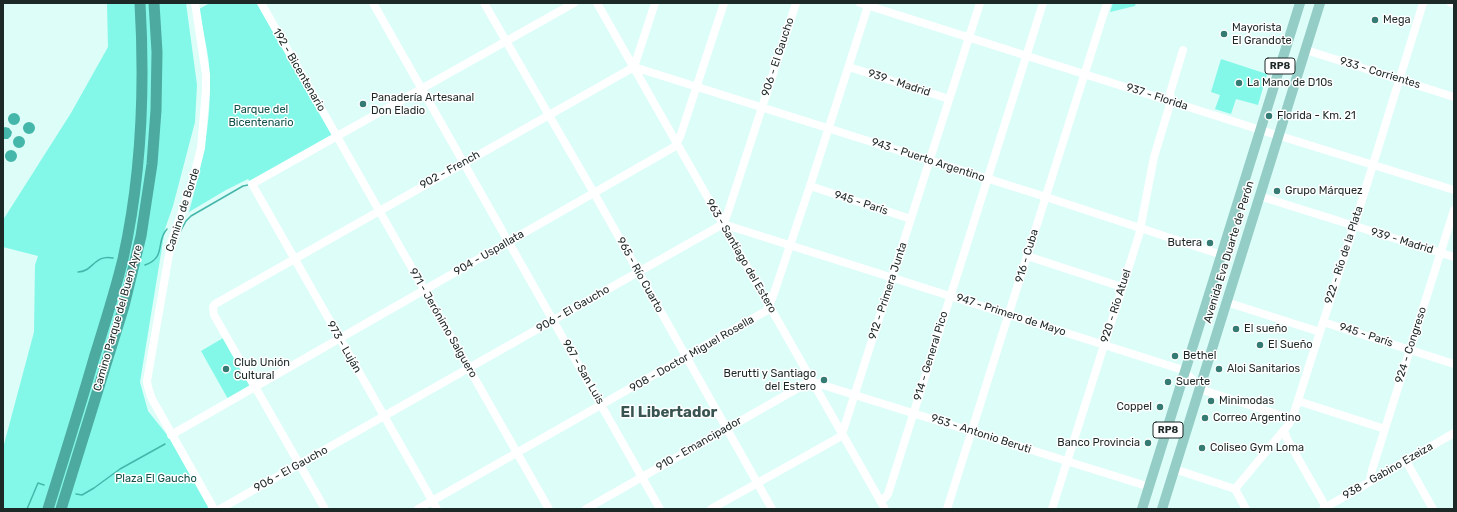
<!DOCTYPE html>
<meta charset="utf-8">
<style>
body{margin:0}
#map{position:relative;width:1457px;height:512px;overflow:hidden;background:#dcfdf8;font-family:Rubik,sans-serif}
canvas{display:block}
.frame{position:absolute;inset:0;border:4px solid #1d2927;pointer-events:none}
</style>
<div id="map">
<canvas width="1457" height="512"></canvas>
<div class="frame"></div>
</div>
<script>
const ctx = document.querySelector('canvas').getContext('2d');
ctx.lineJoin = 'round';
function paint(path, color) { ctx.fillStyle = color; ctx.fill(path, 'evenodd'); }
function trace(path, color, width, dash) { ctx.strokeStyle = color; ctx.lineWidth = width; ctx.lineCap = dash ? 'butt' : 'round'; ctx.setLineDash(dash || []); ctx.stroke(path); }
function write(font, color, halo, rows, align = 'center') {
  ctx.font = font + ' Rubik,sans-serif'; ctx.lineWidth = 3; ctx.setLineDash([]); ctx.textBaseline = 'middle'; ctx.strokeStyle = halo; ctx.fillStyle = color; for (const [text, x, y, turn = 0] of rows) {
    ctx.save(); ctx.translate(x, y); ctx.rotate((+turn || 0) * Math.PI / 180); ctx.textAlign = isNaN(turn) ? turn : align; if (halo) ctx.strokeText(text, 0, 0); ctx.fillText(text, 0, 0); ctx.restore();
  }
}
const green = new Path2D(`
 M 107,3 L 186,3 L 197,85 L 195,122 L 173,206 L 165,229 L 140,382 L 148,411 L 168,436 L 208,507 L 207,509 L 3,509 L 3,448 L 34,332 L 35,265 L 38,256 L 3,247 L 3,220 L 71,113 L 108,47 Z
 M 210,3 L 258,3 L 333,136 L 251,183 L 248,179 L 226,190 L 189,212 C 203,162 213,117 209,64 C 207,45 202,27 199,9 Z
 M 1113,3 L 1136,3 L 1135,6 L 1110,12 Z
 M 1221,59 L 1267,74 L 1258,105 L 1236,99 L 1231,114 L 1215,109 L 1220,95 L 1211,92 Z
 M 223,338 L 250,387 L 228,399 L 201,351 Z`);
const water = new Path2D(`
 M8 119a6 6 0 1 1 12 0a6 6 0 1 1-12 0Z
 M23 128a6 6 0 1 1 12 0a6 6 0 1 1-12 0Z
 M 5,127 L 9,128 L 12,132 L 11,136 L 8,139 L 3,139 L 3,128 Z
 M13 142a6 6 0 1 1 12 0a6 6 0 1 1-12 0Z
 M5 156a6 6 0 1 1 12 0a6 6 0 1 1-12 0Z`);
const stream = new Path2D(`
 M 180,232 L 186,221 L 191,216 L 243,186 L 248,185
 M 145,265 C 167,257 155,242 167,229
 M 78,272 C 93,272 94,254 113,258
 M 76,494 L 82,495 L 94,488 L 120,469 L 165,444
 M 27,509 L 38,483 L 44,485`);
const minor = new Path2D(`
 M 195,3 L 206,75 L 206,90 L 201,148 L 192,183 L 171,243 L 147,381 L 148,387 L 152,399 L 214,509
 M 261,3 L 549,509
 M 373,3 L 660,509
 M 484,3 L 594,193 L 772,509
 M 597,3 L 885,509
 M 860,3 L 1267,132 L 1454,190
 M 1451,3 L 1454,4
 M 1306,50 L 1454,97
 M 634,67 L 1046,197 L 1222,255
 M 849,67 L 949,99
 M 810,186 L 911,219
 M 1259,196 L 1454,257
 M 723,224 L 1180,369 C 1190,375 1196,385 1206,391 L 1292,419
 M 1027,256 L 1122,287
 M 1226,302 L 1320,332
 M 1323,322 L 1454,364
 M 1298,401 L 1385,429
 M 1284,430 L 1287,439 L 1327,509
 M 171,435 L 674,147 L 680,137 L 724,3
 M 1406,461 L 1433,509
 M 1174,469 L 1235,489 L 1246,509
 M 1370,481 L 1372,470 L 1454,210
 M 1235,489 L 1289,424 L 1292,419 L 1354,226 L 1423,3
 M 880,501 L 885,498 L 888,494 L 1043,3
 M 220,509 L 723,224 L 727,215 L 796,3
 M 325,509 L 214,315 L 213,307 L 215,304 L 634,67 L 655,3
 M 418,509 L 766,311 L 772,299 L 810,186 L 867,9 L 866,3
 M 437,509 L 252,184 L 574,3
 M 586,509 L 807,383 L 813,382 L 1150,487
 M 711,509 L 838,438 L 842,434 L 980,3
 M 947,509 L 1107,3
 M 1052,509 L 1139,235 L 1154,157 L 1171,101 L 1170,93 L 1183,50
 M 1323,509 L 1454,433`);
const major = new Path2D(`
 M 1142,509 L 1300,3
 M 1162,509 L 1320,3`);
const highway = new Path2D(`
 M 48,509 C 64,458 80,407 95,355 C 105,323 115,292 123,259 C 142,174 145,89 140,3
 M 61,509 L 124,306 L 141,236 L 152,164 L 156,110 L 157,52 L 154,3`);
const markers = [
 [1375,20,4,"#347b73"],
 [1224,34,4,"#347b73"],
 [1239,83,4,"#347b73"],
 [363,104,4,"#347b73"],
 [1269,116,4,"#347b73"],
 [1277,191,4,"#347b73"],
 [1210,243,4,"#347b73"],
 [1236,329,4,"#347b73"],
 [1260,345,4,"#347b73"],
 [1175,356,4,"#347b73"],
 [226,369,4,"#347b73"],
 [1219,369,4,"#347b73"],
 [824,380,4,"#347b73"],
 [1168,382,4,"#347b73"],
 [1211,401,4,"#347b73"],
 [1160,407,4,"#347b73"],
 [1205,418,4,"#347b73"],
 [1148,443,4,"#347b73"],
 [1202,448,4,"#347b73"]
];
const shields = [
 [1280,66,30],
 [1168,430,30]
];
const shieldNames = [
 ["RP8",1280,66],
 ["RP8",1168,430]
];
const poiNames = [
 ["Mega",1383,20],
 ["Mayorista",1232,28],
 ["El Grandote",1232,41],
 ["La Mano de D10s",1247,83],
 ["Panadería Artesanal",371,98],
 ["Don Eladio",371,111],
 ["Florida - Km. 21",1277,116],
 ["Grupo Márquez",1285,191],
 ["Butera",1202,243,"right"],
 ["El sueño",1244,329],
 ["El Sueño",1268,345],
 ["Bethel",1183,356],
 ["Club Unión",234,363],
 ["Cultural",234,376],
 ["Aloi Sanitarios",1227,369],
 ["Berutti y Santiago",816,374,"right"],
 ["del Estero",816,387,"right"],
 ["Suerte",1176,382],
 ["Minimodas",1219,401],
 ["Coppel",1152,407,"right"],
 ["Correo Argentino",1213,418],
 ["Banco Provincia",1140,443,"right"],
 ["Coliseo Gym Loma",1210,448]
];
const streetNames = [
 ["906 - El Gaucho",778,57,-72],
 ["192 - Bicentenario",299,70,60],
 ["933 - Corrientes",1380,73,17],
 ["939 - Madrid",899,83,18],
 ["937 - Florida",1157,97,18],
 ["943 - Puerto Argentino",928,160,18],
 ["902 - French",450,170,-29],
 ["945 - París",861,203,18],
 ["Camino de Borde",183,210,-72],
 ["939 - Madrid",1402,241,17],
 ["Avenida Eva Duarte de Perón",1229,252,-73],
 ["904 - Uspallata",489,253,-30],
 ["922 - Río de la Plata",1344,255,-72],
 ["963 - Santiago del Estero",741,256,60],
 ["916 - Cuba",1027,256,-73],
 ["965 - Río Cuarto",640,275,61],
 ["912 - Primera Junta",888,291,-72],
 ["920 - Río Atuel",1116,306,-72],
 ["906 - El Gaucho",573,309,-30],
 ["947 - Primero de Mayo",1011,315,18],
 ["Camino Parque del Buen Ayre",118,318,-74],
 ["971 - Jerónimo Salguero",443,323,60],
 ["945 - París",1366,335,18],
 ["924 - Congreso",1411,345,-72],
 ["973 - Luján",344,347,60],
 ["908 - Doctor Miguel Rosella",692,354,-30],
 ["914 - General Pico",931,356,-73],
 ["967 - San Luis",583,372,60],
 ["953 - Antonio Beruti",981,434,18],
 ["910 - Emancipador",699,444,-30],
 ["906 - El Gaucho",291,469,-29],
 ["938 - Gabino Ezeiza",1388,471,-30]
];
const parkNames = [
 ["Parque del",261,110],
 ["Bicentenario",261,123],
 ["Plaza El Gaucho",156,479]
];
const districtNames = [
 ["El Libertador",669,413]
];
paint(green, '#83f8e9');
paint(water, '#45b6aa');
trace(stream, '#45b6aa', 1.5);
trace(minor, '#fff', 8);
trace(major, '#94ccc6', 10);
trace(highway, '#4daaa0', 11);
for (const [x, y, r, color] of markers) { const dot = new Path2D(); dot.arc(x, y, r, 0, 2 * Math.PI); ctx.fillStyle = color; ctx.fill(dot); trace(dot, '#fff', 1.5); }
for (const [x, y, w] of shields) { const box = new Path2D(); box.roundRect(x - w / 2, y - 8, w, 16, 3); ctx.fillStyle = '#fff'; ctx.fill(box); trace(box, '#1d2927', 1); }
write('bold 10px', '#1d2927', null, shieldNames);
write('11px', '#1d2927', '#fff', poiNames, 'left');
write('11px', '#1d2927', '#fff', streetNames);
write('11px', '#11524c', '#fff', parkNames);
write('bold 15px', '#395551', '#fff', districtNames);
</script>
